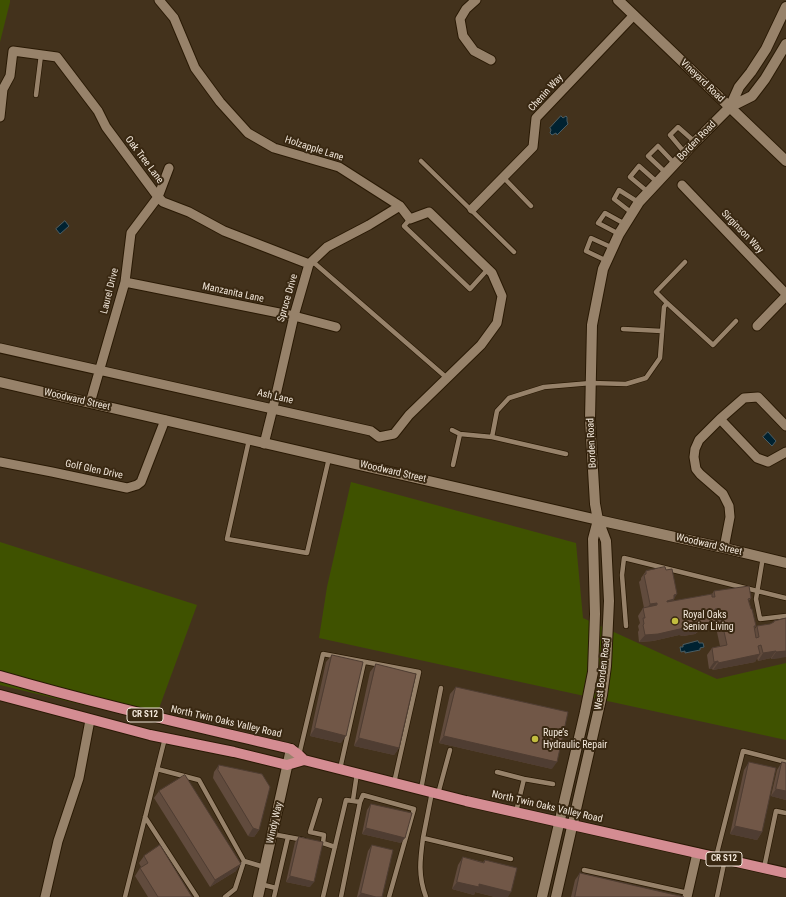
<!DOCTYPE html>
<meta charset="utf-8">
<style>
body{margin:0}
canvas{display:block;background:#43321c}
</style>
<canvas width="786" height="897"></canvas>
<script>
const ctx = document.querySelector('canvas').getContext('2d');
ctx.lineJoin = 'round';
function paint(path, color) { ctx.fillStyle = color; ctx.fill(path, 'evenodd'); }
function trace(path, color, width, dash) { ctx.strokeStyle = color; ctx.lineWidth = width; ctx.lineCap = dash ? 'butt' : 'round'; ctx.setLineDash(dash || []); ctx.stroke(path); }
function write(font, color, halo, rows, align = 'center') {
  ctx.font = font + ' "Roboto Condensed",sans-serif'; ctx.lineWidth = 4; ctx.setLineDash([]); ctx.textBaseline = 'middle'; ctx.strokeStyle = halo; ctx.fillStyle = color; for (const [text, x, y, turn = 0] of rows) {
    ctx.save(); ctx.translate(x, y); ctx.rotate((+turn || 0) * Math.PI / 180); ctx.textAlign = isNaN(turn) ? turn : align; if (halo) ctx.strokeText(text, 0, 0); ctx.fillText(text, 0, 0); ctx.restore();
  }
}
const green = new Path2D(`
 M 0,0 L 10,0 L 10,2 L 0,42 Z
 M 351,482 L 576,543 L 583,618 L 717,679 L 786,663 L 786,740 L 319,638 L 327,587 Z
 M 0,542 L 197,605 L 154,722 L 0,685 Z`);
const water = new Path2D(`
 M 561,116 L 563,118 L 566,116 L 567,117 L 567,121 L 568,124 L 557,135 L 556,133 L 552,135 L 550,133 L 551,130 L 550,128 Z
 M 65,221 L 69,226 L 60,234 L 56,229 Z
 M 768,432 L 776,441 L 772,446 L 763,437 Z
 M 698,641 L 699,643 L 703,643 L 704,647 L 700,648 L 700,650 L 685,653 L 685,651 L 681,652 L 680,647 L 683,647 L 683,645 Z`);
const service = new Path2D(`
 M 36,95 L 41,55
 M 685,153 L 670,135 L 678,127 L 695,142
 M 421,161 L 514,252
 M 666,173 L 648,156 L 658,146 L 675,164
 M 503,177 L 531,206
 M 648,192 L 630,177 L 639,166 L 657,182
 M 632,213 L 614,199 L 619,190 L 638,202
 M 410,219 L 404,226 L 470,289 L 488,269
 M 619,234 L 598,223 L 605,213 L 625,224
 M 312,261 L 447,378
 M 607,261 L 586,251 L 591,238 L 613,248
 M 667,303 L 713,345 L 736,321
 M 623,329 L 662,331
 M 452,430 L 460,434 L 492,437 L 497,411 L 509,398 L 544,387 L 591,383 L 626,384 L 646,378 L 660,358 L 664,307 L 667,303 L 656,292 L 685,262
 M 492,437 L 566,454
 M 249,440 L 227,539 L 307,553 L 329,458
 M 453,465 L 460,434
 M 763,557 L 756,599 L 760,619 L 786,616
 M 626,626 L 622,575 L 624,558 L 786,598
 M 299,755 L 323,654 L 419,672 L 394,783
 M 157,769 L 199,780 L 244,861 L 264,867
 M 340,769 L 364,662
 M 497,772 L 524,779 L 516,812
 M 524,779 L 553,784
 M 421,789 L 441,688
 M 432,792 L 423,838 L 511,859
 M 438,794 L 450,750
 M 320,800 L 310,832 L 324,835 L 323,843 L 335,847
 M 353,800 L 357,773
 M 360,802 L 363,795 L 414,809 L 389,897
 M 145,817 L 197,897
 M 272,834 L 304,840
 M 423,838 C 420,860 418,876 426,897
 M 716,857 L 743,751 L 786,762
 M 764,868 L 776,811 L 786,813
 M 584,870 L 688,893
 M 260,884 L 276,888
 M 125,897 L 165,738
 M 225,897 L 235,889 L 244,861
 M 274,897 L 288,837
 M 323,897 L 346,800 L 360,802 L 341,897
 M 717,897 L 725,859`);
const minor = new Path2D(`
 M 476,0 L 466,9 L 460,19 L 463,36 L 474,51 L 491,60
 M 0,117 L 3,89 L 10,76 L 13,51 L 57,57 L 98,111 L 106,127 L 158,197 L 163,202 L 189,212 L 224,231 L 309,264
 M 682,185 L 786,294
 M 472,209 L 533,147 L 536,118 L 634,15
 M 125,282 L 294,316 L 336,327
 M 757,326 L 786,296
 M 0,348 L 371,431 L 379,437 L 394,434 L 409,415 L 481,345 L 497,323 L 502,296 L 492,273 L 429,212 L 410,219 L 400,206 L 339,167 L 274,148 L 248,133 L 220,102 L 195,68 L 174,18 L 159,0
 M 90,403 L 125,282 L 131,233 L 158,197 L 169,168
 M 720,419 L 699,440 L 695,449 L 694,457 L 696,469 L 700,474 L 723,494 L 729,506 L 730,517 L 724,548
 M 786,426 L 758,397 L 744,398 L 720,419 L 757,458 L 768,462 L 786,452
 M 264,444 L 273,408 L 294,316 L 309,264 L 327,247 L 369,225 L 400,206
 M 0,462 L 52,472 L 127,488 L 137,485 L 141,482 L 165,420
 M 45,897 L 58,841 L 79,778 L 90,720
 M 687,897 L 697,853`);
const tertiary = new Path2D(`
 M 618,0 L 786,161
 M 0,382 L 598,520
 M 258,897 L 291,749`);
const secondary = new Path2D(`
 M 730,107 L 739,87 L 751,72 L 766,49 L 786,7
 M 598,520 L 724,548 L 786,563
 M 542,897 L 585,712 L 593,672 L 595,614 L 593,539 L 598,520 L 595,504 L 590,419 L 592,325 L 603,269 L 619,234 L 639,202 L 695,142 L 730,107 L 752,96 L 765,79 L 786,44
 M 556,897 L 602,695 L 606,666 L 609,601 L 606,541 L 598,520`);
const primary = new Path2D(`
 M 0,676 C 96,704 194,726 291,749 L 299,755 L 304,760
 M 0,695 L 150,735 L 234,752 L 287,765 L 304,760 L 466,801 L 786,873`);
const wall = new Path2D(`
 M 646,571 L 674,598 L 673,601 L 712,594 L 714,591 L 751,598 L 749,601 L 751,609 L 756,626 L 754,629 L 754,630 L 757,626 L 770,624 L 773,623 L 774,621 L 786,618 L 775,659 L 771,659 L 771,658 L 758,661 L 757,658 L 755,662 L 713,670 L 712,669 L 709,669 L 707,655 L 712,648 L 720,646 L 715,623 L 712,628 L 699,631 L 695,634 L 683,636 L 679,635 L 653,641 L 639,642 L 638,632 L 639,630 L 638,626 L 640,623 L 638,616 L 643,608 L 644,608 L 639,582 L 641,580 L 641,578 Z
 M 332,655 L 341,743 L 310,736 L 326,662 Z
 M 376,664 L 399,748 L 394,755 L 354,746 L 370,672 Z
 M 456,687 L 552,769 L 439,743 L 450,694 Z
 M 749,762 L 762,832 L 757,840 L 730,834 L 744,770 Z
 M 782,762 L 786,800 L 771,796 L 777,770 Z
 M 219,765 L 259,830 L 254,837 L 248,836 L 213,778 L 214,772 Z
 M 159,791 L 236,871 L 210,887 L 154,798 Z
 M 371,804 L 401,843 L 362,834 L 367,810 Z
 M 299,837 L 310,887 L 286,882 L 295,842 Z
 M 372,845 L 382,897 L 357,897 L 368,851 Z
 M 144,856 L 192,897 L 148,897 L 135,876 L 140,868 L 141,867 L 139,863 Z
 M 463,857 L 483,862 L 485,860 L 508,897 L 495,897 L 475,892 L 474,895 L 452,889 L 458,865 Z
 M 580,873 L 684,897 L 571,897 L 575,880 Z`);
const shadedWall = new Path2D(`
 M 677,594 L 674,599 L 669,606 L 667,601 L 674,595 Z
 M 657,603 L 652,610 L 645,611 L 650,604 Z
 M 715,609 L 719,609 L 714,616 Z
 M 717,621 L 712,628 L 699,631 L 695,634 L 683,636 L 679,635 L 653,641 L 639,642 L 645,635 L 684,628 Z
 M 776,651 L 771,658 L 758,661 L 763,653 Z
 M 786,651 L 786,657 L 775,659 L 771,659 L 776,652 Z
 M 760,654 L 755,662 L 713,670 L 718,663 Z
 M 718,661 L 712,669 L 709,669 L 714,662 Z
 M 315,728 L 346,736 L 341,743 L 310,736 Z
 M 444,736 L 557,762 L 552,769 L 439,743 Z
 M 359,738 L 399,748 L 394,755 L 354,746 Z
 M 776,789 L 786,791 L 786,800 L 771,796 Z
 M 735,826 L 762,832 L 757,840 L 730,834 Z
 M 253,828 L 259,830 L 254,837 L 248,836 Z
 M 366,828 L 405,838 L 401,843 L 362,834 Z
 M 241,864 L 236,871 L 210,887 L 215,880 Z
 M 290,876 L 314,882 L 310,887 L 286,882 Z
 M 457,882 L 479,884 L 511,892 L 508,897 L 495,897 L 475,892 L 474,895 L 452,889 Z
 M 361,893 L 376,897 L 358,897 Z`);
const building = new Path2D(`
 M 665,567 L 666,570 L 672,569 L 677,594 L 674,595 L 674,599 L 667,601 L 667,602 L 712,594 L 712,597 L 715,597 L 714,591 L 749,586 L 751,598 L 748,599 L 751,609 L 752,609 L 756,626 L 754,626 L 756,638 L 759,637 L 757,626 L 770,624 L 774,622 L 774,621 L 786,618 L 786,651 L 776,652 L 776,651 L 763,653 L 761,645 L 758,646 L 760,654 L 718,663 L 718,661 L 714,662 L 712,648 L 727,645 L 719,609 L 715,609 L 717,621 L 704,623 L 700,626 L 688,629 L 684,628 L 658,634 L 645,635 L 643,625 L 644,624 L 643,618 L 645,618 L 643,608 L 657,605 L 657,603 L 650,604 L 644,575 L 646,574 L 646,571 Z
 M 332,655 L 363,662 L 346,736 L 315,728 Z
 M 376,664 L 416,674 L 399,748 L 359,738 Z
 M 456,687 L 568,712 L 557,762 L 444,736 Z
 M 749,762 L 776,768 L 762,832 L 735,826 Z
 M 782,762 L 786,763 L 786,791 L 776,789 Z
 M 219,765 L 262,774 L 270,787 L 259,830 L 253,828 L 218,770 Z
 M 185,775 L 241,864 L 215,880 L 159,791 Z
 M 371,804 L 412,813 L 405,838 L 366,828 Z
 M 299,837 L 323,842 L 314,882 L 290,876 Z
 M 160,845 L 192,897 L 158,897 L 140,868 L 148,863 L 144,856 Z
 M 372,845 L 393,850 L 382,897 L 376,897 L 361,893 Z
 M 463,857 L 484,863 L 485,860 L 517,868 L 511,892 L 479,884 L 479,887 L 457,882 Z
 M 580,873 L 684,897 L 575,897 Z`);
const markers = [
 [675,621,4,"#c2bd3f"],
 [535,739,4,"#c2bd3f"]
];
const shields = [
 [145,715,36],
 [724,859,36]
];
const shieldNames = [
 ["CR S12",145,715],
 ["CR S12",724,859]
];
const streetNames = [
 ["Vineyard Road",702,81,44],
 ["Chenin Way",546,93,-48],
 ["Borden Road",697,141,-46],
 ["Holzapple Lane",314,149,18],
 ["Oak Tree Lane",144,160,53],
 ["Sirginson Way",742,232,46],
 ["Laurel Drive",110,291,-76],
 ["Manzanita Lane",233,293,12],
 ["Spruce Drive",288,298,-74],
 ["Ash Lane",275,397,13],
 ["Woodward Street",77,400,13],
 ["Borden Road",592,443,-93],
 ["Golf Glen Drive",94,470,12],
 ["Woodward Street",393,472,13],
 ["Woodward Street",709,545,13],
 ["West Borden Road",603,674,-83],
 ["North Twin Oaks Valley Road",226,722,13],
 ["North Twin Oaks Valley Road",547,807,13],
 ["Windy Way",275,823,-77]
];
const poiNames = [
 ["Royal Oaks",683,615],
 ["Senior Living",683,627],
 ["Rupe’s",543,733],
 ["Hydraulic Repair",543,745]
];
paint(green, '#3f5200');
paint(water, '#002231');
trace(water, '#495d64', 1);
trace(service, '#291904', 6);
trace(minor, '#291904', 11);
trace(tertiary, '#291904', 12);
trace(secondary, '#291904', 12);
trace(primary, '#291904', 12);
trace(service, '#97826a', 4.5);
trace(minor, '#97826a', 9);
trace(tertiary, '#97826a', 10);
trace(secondary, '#97826a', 10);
trace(primary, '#d48c92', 10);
paint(wall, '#614b3d');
paint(shadedWall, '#4f3d32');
paint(building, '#715747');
trace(building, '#4f3d32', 1);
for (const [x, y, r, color] of markers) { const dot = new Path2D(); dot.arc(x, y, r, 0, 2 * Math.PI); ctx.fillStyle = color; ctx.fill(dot); trace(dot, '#392812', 1.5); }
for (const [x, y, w] of shields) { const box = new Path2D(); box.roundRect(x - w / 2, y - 7, w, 14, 3); ctx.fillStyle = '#392812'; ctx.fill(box); trace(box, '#f2e7da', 1); }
write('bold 9px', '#f2e7da', null, shieldNames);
write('10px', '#f2e7da', '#392812', streetNames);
write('10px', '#f2e7da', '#392812', poiNames, 'left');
</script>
